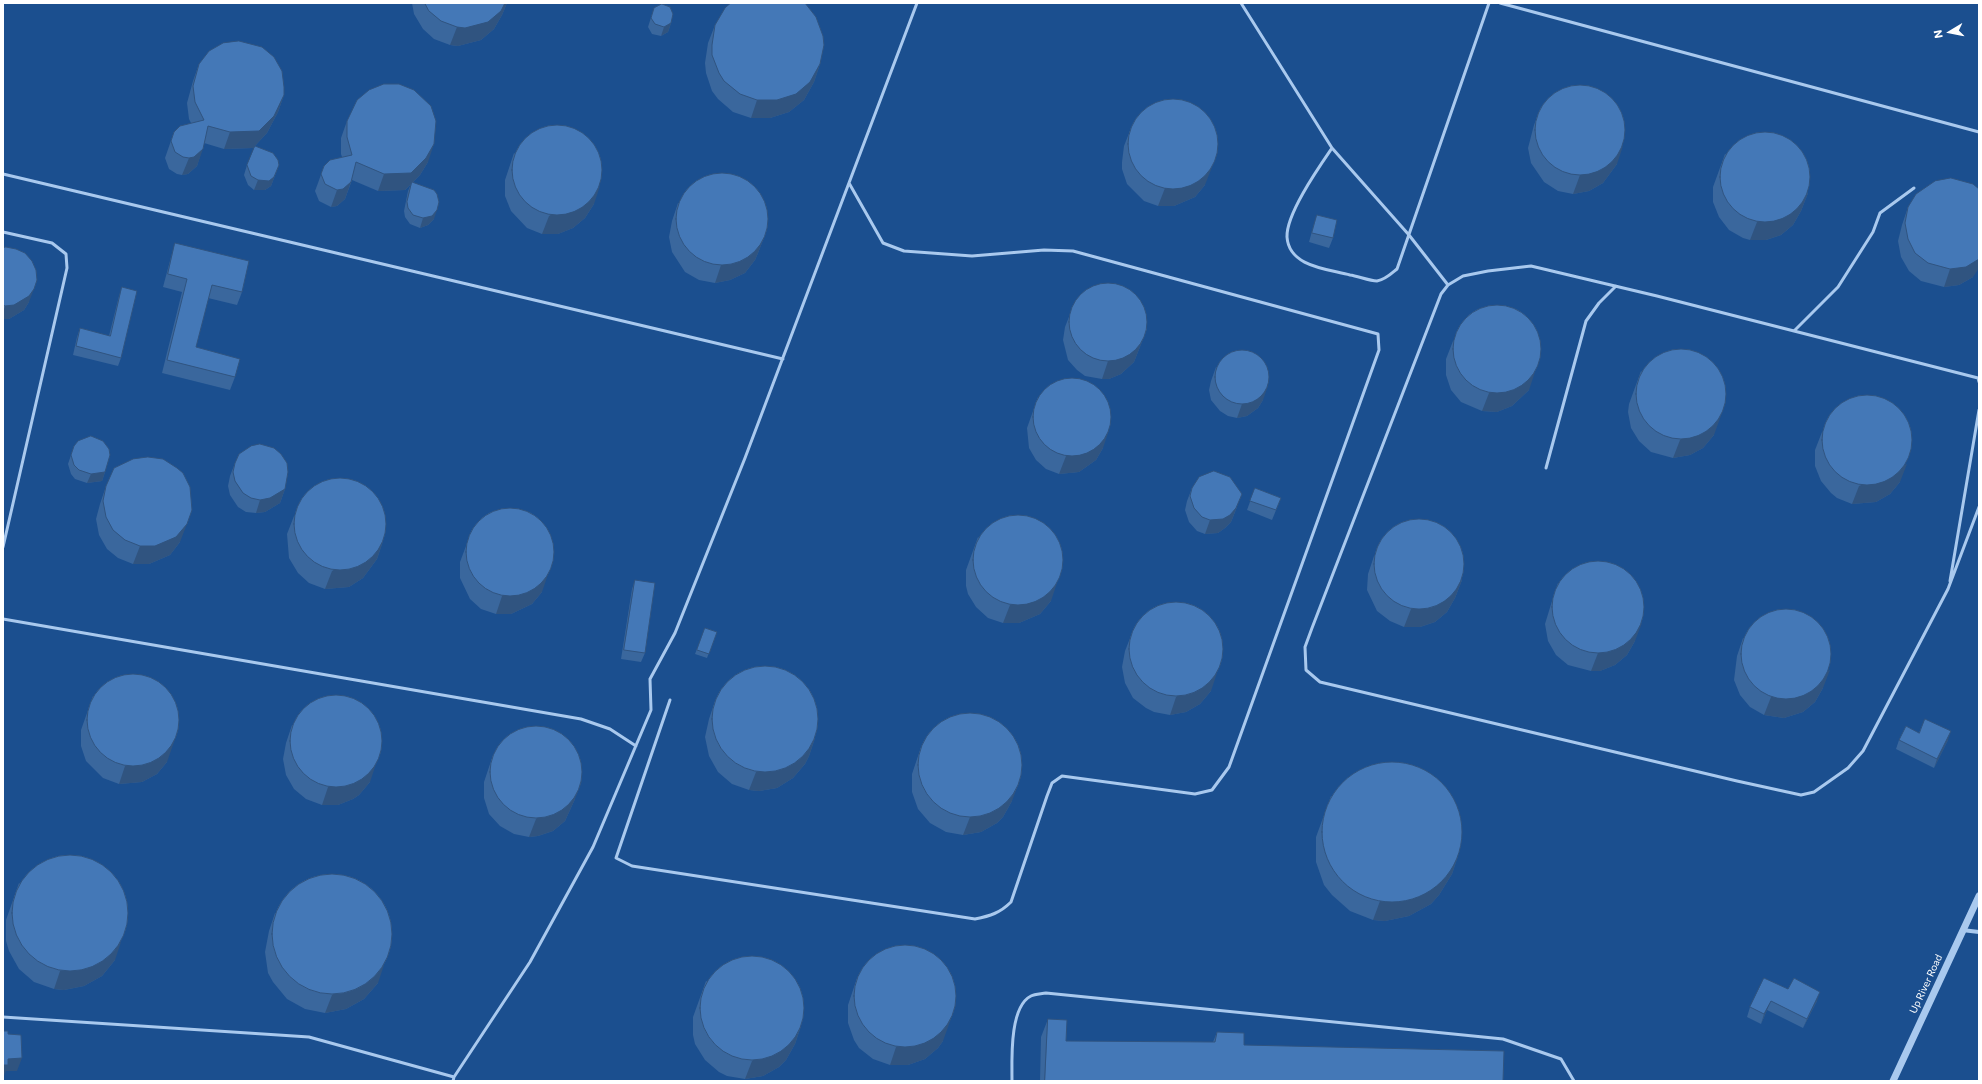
<!DOCTYPE html>
<style>
body{margin:0}
#map{position:relative;width:1982px;height:1084px;overflow:hidden;background:#1b4f8f;font-family:Commissioner,sans-serif}
canvas{display:block}
.frame{position:absolute;inset:0;border:4px solid #fff;pointer-events:none}
.north{position:absolute;left:1930px;top:12px;width:40px;height:40px;-webkit-text-stroke:3px #1b4f8f;paint-order:stroke;rotate:260deg;font-size:11px;font-weight:700;line-height:16px;text-align:center;color:#fff}
.north::after{content:'';display:block;margin:auto;width:14px;height:18px;background:#fff;clip-path:polygon(50% 0,100% 100%,50% 72%,0 100%)}
</style>
<div id="map">
<canvas width="1982" height="1084"></canvas>
<div class="frame"></div>
<div class="north">N</div>
</div>
<script>
const ctx = document.querySelector('canvas').getContext('2d');
ctx.lineJoin = 'round';
function trace(path, color, width, dash) { ctx.strokeStyle = color; ctx.lineWidth = width; ctx.lineCap = dash ? 'butt' : 'round'; ctx.setLineDash(dash || []); ctx.stroke(path); }
function paint(path, color) { ctx.fillStyle = color; ctx.fill(path, 'evenodd'); }
function write(font, color, halo, rows, align = 'center') {
  ctx.font = font + ' Commissioner,sans-serif'; ctx.lineWidth = 3; ctx.setLineDash([]); ctx.textBaseline = 'middle'; ctx.strokeStyle = halo; ctx.fillStyle = color; for (const [text, x, y, turn = 0] of rows) {
    ctx.save(); ctx.translate(x, y); ctx.rotate((+turn || 0) * Math.PI / 180); ctx.textAlign = isNaN(turn) ? turn : align; if (halo) ctx.strokeText(text, 0, 0); ctx.fillText(text, 0, 0); ctx.restore();
  }
}
const service = new Path2D(`
 M 1241,3 L 1332,148 C 1319,167 1286,214 1287,237 C 1289,267 1328,269 1350,275 C 1358,276 1369,281 1377,281 C 1385,280 1391,274 1397,269 L 1489,3
 M 1500,3 L 1979,132
 M 1332,148 L 1409,235 L 1448,285
 M 3,174 L 783,359
 M 3,232 L 52,243 L 66,254 L 67,268 L 3,547
 M 1794,331 L 1838,287 L 1873,232 L 1880,213 L 1914,188
 M 1979,382 L 1978,378 L 1657,296 L 1531,266 L 1488,271 L 1463,276 L 1448,285 L 1441,294 L 1312,628 L 1305,647 L 1306,670 L 1320,682 L 1737,781 L 1801,795 L 1814,792 L 1848,768 L 1863,751 L 1948,589 L 1979,507
 M 1546,468 L 1586,321 L 1599,303 L 1616,286
 M 1950,581 L 1979,410
 M 3,619 L 581,719 L 610,729 L 636,746
 M 670,700 L 616,858 L 632,866 L 975,919 C 990,916 1000,913 1011,902 L 1047,796 L 1052,783 L 1062,776 L 1195,794 L 1212,790 L 1229,767 L 1379,350 L 1378,334 L 1073,251 L 1044,250 L 972,256 L 904,251 L 883,243 L 849,183
 M 3,1017 L 309,1037 L 454,1077
 M 453,1081 L 454,1077 L 530,962 L 593,847 L 651,710 L 650,679 L 675,633 L 745,458 L 917,3
 M 1012,1081 C 1012,1061 1009,1007 1031,996 C 1035,994 1041,994 1046,993 L 1503,1039 L 1561,1059 L 1574,1081`);
const minor = new Path2D(`
 M 1962,930 L 1979,932`);
const tertiary = new Path2D(`
 M 1893,1081 L 1979,896`);
const wall = new Path2D(`
 M 412,3 L 507,3 L 502,15 L 494,29 L 481,40 L 458,46 L 450,45 L 434,39 L 423,29 L 414,14 Z
 M 654,8 L 671,23 L 668,32 L 661,36 L 652,34 L 648,27 Z
 M 715,25 L 820,64 L 814,82 L 804,100 L 789,112 L 770,118 L 751,118 L 733,112 L 718,99 L 712,91 L 706,73 L 705,63 L 708,43 Z
 M 199,64 L 284,95 L 278,112 L 267,133 L 253,148 L 224,149 L 204,143 L 197,166 L 188,174 L 182,175 L 177,174 L 169,169 L 165,158 L 174,132 L 191,123 L 189,119 L 187,103 L 193,81 Z
 M 1541,107 L 1617,164 L 1603,183 L 1589,191 L 1573,194 L 1558,191 L 1544,182 L 1531,163 L 1528,148 L 1534,125 Z
 M 347,121 L 428,162 L 420,175 L 413,182 L 434,219 L 428,225 L 420,228 L 410,224 L 405,217 L 404,211 L 408,191 L 411,184 L 405,190 L 378,191 L 352,180 L 345,199 L 337,206 L 331,207 L 319,201 L 315,191 L 318,183 L 324,166 L 342,157 L 341,154 L 341,138 Z
 M 1131,128 L 1205,185 L 1195,197 L 1174,206 L 1158,206 L 1144,201 L 1127,184 L 1122,169 L 1122,162 L 1124,146 Z
 M 514,153 L 594,204 L 585,218 L 573,228 L 558,234 L 542,234 L 527,228 L 511,211 L 505,196 L 505,180 Z
 M 1725,154 L 1808,193 L 1801,211 L 1793,225 L 1781,235 L 1766,240 L 1750,240 L 1743,238 L 1729,230 L 1719,217 L 1713,202 L 1713,187 Z
 M 247,165 L 279,165 L 271,186 L 265,190 L 254,190 L 248,185 L 244,175 Z
 M 678,203 L 765,235 L 758,253 L 755,260 L 745,273 L 730,280 L 715,283 L 699,280 L 685,272 L 672,252 L 669,237 L 672,221 Z
 M 1908,207 L 1973,277 L 1959,285 L 1944,287 L 1921,281 L 1909,271 L 1901,257 L 1898,241 L 1902,225 Z
 M 1317,215 L 1333,238 L 1329,248 L 1309,242 L 1314,224 Z
 M 175,243 L 242,292 L 237,305 L 208,298 L 196,347 L 235,377 L 230,390 L 162,373 L 182,292 L 163,287 L 171,257 Z
 M 3,248 L 29,302 L 24,310 L 9,319 L 3,319 Z
 M 122,287 L 121,358 L 118,366 L 73,355 L 77,337 L 80,328 L 109,336 L 119,296 Z
 M 1072,309 L 1147,329 L 1134,362 L 1121,374 L 1109,379 L 1102,379 L 1085,376 L 1077,370 L 1068,360 L 1063,340 L 1065,327 Z
 M 1453,341 L 1529,390 L 1512,406 L 1497,412 L 1482,411 L 1461,402 L 1451,390 L 1446,375 L 1446,359 Z
 M 1216,367 L 1263,400 L 1258,408 L 1247,416 L 1237,418 L 1228,416 L 1220,411 L 1211,400 L 1209,390 L 1211,381 Z
 M 1641,371 L 1714,435 L 1703,448 L 1690,455 L 1673,458 L 1651,452 L 1639,441 L 1631,428 L 1628,412 L 1629,404 Z
 M 1038,397 L 1103,448 L 1096,460 L 1079,472 L 1059,474 L 1046,469 L 1036,460 L 1029,448 L 1027,428 Z
 M 1822,432 L 1900,482 L 1890,494 L 1876,502 L 1852,504 L 1837,498 L 1831,493 L 1821,481 L 1815,466 L 1815,450 Z
 M 74,446 L 105,472 L 102,481 L 87,483 L 75,479 L 71,474 L 68,464 Z
 M 235,463 L 285,489 L 280,503 L 265,512 L 256,513 L 246,512 L 238,507 L 230,495 L 228,486 L 230,476 Z
 M 106,486 L 180,542 L 170,555 L 149,564 L 133,564 L 118,558 L 107,549 L 99,535 L 96,519 L 100,504 Z
 M 1192,488 L 1237,507 L 1231,522 L 1225,528 L 1218,533 L 1205,534 L 1197,531 L 1189,522 L 1185,510 L 1187,501 Z
 M 1255,488 L 1281,498 L 1272,520 L 1247,510 Z
 M 294,516 L 383,541 L 377,559 L 363,578 L 349,587 L 325,589 L 309,583 L 298,573 L 289,558 L 287,534 Z
 M 472,530 L 542,592 L 532,604 L 511,614 L 496,614 L 481,609 L 470,599 L 460,578 L 460,562 Z
 M 978,537 L 1051,601 L 1040,614 L 1019,623 L 1003,623 L 988,618 L 976,607 L 968,594 L 966,586 L 966,570 Z
 M 1374,556 L 1462,580 L 1455,598 L 1447,612 L 1435,622 L 1420,627 L 1404,627 L 1390,621 L 1377,611 L 1367,590 L 1368,574 Z
 M 635,580 L 645,653 L 641,662 L 621,659 L 632,589 Z
 M 1558,583 L 1635,641 L 1627,655 L 1615,665 L 1600,671 L 1591,671 L 1568,665 L 1556,655 L 1548,641 L 1545,624 L 1552,601 Z
 M 705,628 L 717,632 L 707,658 L 695,654 Z
 M 1132,633 L 1211,691 L 1200,704 L 1186,712 L 1170,715 L 1154,712 L 1146,708 L 1133,698 L 1125,683 L 1122,667 L 1125,651 Z
 M 1743,638 L 1823,688 L 1815,702 L 1803,712 L 1784,718 L 1764,715 L 1750,707 L 1740,695 L 1734,680 L 1737,656 Z
 M 93,696 L 167,762 L 157,774 L 142,782 L 119,784 L 103,778 L 86,761 L 81,746 L 81,730 Z
 M 715,701 L 815,738 L 809,756 L 805,764 L 793,778 L 777,788 L 759,791 L 749,790 L 732,784 L 718,772 L 709,756 L 705,737 L 709,719 Z
 M 292,725 L 370,782 L 359,795 L 353,799 L 338,805 L 322,805 L 306,799 L 294,789 L 286,775 L 283,759 L 286,743 Z
 M 1919,733 L 1948,740 L 1934,768 L 1896,749 L 1899,740 Z
 M 921,747 L 1012,801 L 1003,817 L 997,823 L 981,832 L 963,835 L 946,832 L 930,823 L 918,809 L 912,792 L 912,774 Z
 M 493,755 L 575,799 L 565,821 L 553,831 L 538,836 L 529,837 L 514,834 L 500,826 L 489,814 L 484,798 L 484,782 Z
 M 1331,796 L 1458,856 L 1452,874 L 1439,895 L 1431,904 L 1409,916 L 1385,921 L 1373,920 L 1350,911 L 1332,895 L 1324,885 L 1316,862 L 1316,837 Z
 M 19,883 L 115,960 L 102,976 L 84,986 L 64,990 L 54,989 L 34,982 L 19,969 L 9,951 L 6,941 L 6,920 Z
 M 275,913 L 378,983 L 364,999 L 346,1009 L 325,1013 L 305,1009 L 287,999 L 273,982 L 268,973 L 265,952 L 269,931 Z
 M 857,978 L 943,1041 L 938,1048 L 925,1059 L 908,1065 L 890,1065 L 873,1059 L 859,1048 L 854,1040 L 848,1023 L 848,1005 Z
 M 706,981 L 801,1026 L 795,1044 L 786,1060 L 779,1067 L 763,1076 L 745,1079 L 727,1076 L 719,1072 L 705,1060 L 695,1044 L 693,1035 L 693,1017 Z
 M 1788,989 L 1817,1001 L 1803,1028 L 1767,1010 L 1761,1024 L 1747,1017 L 1750,1007 Z
 M 1048,1019 L 1066,1041 L 1213,1042 L 1217,1032 L 1244,1045 L 1503,1081 L 1040,1081 L 1041,1037 Z`);
const shadedWall = new Path2D(`
 M 505,3 L 507,3 L 502,15 L 494,29 L 481,40 L 458,46 L 450,45 L 457,27 Z
 M 671,23 L 668,32 L 661,36 L 664,27 Z
 M 820,64 L 814,82 L 804,100 L 789,112 L 770,118 L 751,118 L 757,100 Z
 M 284,95 L 278,112 L 267,133 L 253,148 L 224,149 L 230,132 Z
 M 434,144 L 428,162 L 420,175 L 405,190 L 378,191 L 384,174 Z
 M 1623,146 L 1617,164 L 1603,183 L 1589,191 L 1573,194 L 1580,175 Z
 M 203,149 L 197,166 L 188,174 L 182,175 L 189,158 Z
 M 1218,152 L 1205,185 L 1195,197 L 1174,206 L 1158,206 L 1165,188 Z
 M 279,165 L 271,186 L 265,190 L 254,190 L 258,180 Z
 M 351,182 L 345,199 L 337,206 L 331,207 L 337,190 Z
 M 600,186 L 594,204 L 585,218 L 573,228 L 558,234 L 542,234 L 549,216 Z
 M 1808,193 L 1801,211 L 1793,225 L 1781,235 L 1766,240 L 1750,240 L 1757,222 Z
 M 437,210 L 434,219 L 428,225 L 420,228 L 423,218 Z
 M 765,235 L 758,253 L 755,260 L 745,273 L 730,280 L 715,283 L 721,265 Z
 M 1979,259 L 1979,268 L 1973,277 L 1959,285 L 1944,287 L 1950,269 Z
 M 34,289 L 29,302 L 24,310 L 9,319 L 3,319 L 3,312 L 5,306 Z
 M 1147,329 L 1134,362 L 1121,374 L 1109,379 L 1102,379 L 1108,361 Z
 M 1535,372 L 1529,390 L 1512,406 L 1497,412 L 1482,411 L 1489,393 Z
 M 1268,386 L 1263,400 L 1258,408 L 1247,416 L 1237,418 L 1242,404 Z
 M 1726,402 L 1714,435 L 1703,448 L 1690,455 L 1673,458 L 1680,440 Z
 M 1109,430 L 1103,448 L 1096,460 L 1079,472 L 1059,474 L 1066,456 Z
 M 1907,464 L 1900,482 L 1890,494 L 1876,502 L 1852,504 L 1859,486 Z
 M 105,472 L 102,481 L 87,483 L 91,474 Z
 M 285,489 L 280,503 L 265,512 L 256,513 L 260,500 Z
 M 1242,494 L 1231,522 L 1225,528 L 1218,533 L 1205,534 L 1210,520 Z
 M 187,524 L 180,542 L 170,555 L 149,564 L 133,564 L 140,546 Z
 M 383,541 L 377,559 L 363,578 L 349,587 L 325,589 L 332,571 Z
 M 553,560 L 542,592 L 532,604 L 511,614 L 496,614 L 502,596 Z
 M 1462,580 L 1455,598 L 1447,612 L 1435,622 L 1420,627 L 1404,627 L 1411,609 Z
 M 1057,583 L 1051,601 L 1040,614 L 1019,623 L 1003,623 L 1010,605 Z
 M 1642,623 L 1635,641 L 1627,655 L 1615,665 L 1600,671 L 1591,671 L 1598,653 Z
 M 1830,670 L 1823,688 L 1815,702 L 1803,712 L 1784,718 L 1764,715 L 1771,697 Z
 M 1217,673 L 1211,691 L 1200,704 L 1186,712 L 1170,715 L 1176,697 Z
 M 179,728 L 167,762 L 157,774 L 142,782 L 119,784 L 125,766 Z
 M 1951,731 L 1948,740 L 1934,768 L 1937,759 Z
 M 815,738 L 809,756 L 805,764 L 793,778 L 777,788 L 759,791 L 749,790 L 756,772 Z
 M 376,764 L 370,782 L 359,795 L 353,799 L 338,805 L 322,805 L 328,787 Z
 M 582,781 L 575,799 L 565,821 L 553,831 L 538,836 L 529,837 L 536,819 Z
 M 1019,783 L 1012,801 L 1003,817 L 997,823 L 981,832 L 963,835 L 970,817 Z
 M 1458,856 L 1452,874 L 1439,895 L 1431,904 L 1409,916 L 1385,921 L 1373,920 L 1380,901 Z
 M 121,942 L 115,960 L 102,976 L 84,986 L 64,990 L 54,989 L 60,971 Z
 M 384,965 L 378,983 L 364,999 L 346,1009 L 325,1013 L 332,995 Z
 M 1820,992 L 1817,1001 L 1803,1028 L 1807,1019 Z
 M 1771,1001 L 1767,1010 L 1761,1024 L 1764,1014 Z
 M 956,1005 L 943,1041 L 938,1048 L 925,1059 L 908,1065 L 890,1065 L 896,1047 Z
 M 801,1026 L 795,1044 L 786,1060 L 779,1067 L 763,1076 L 745,1079 L 752,1061 Z
 M 22,1058 L 17,1071 L 6,1071 L 3,1078 L 3,1065 L 8,1059 Z`);
const building = new Path2D(`
 M 425,3 L 505,3 L 501,11 L 488,22 L 465,28 L 457,27 L 441,21 L 429,11 Z
 M 731,3 L 805,3 L 816,17 L 823,36 L 824,45 L 820,64 L 810,82 L 796,94 L 777,100 L 757,100 L 740,94 L 724,81 L 719,73 L 712,55 L 712,45 L 715,25 L 725,8 Z
 M 662,4 L 670,7 L 673,14 L 671,23 L 664,27 L 655,24 L 651,18 L 654,8 Z
 M 239,41 L 262,47 L 274,57 L 282,71 L 284,87 L 284,95 L 274,116 L 259,131 L 230,132 L 208,126 L 203,149 L 194,157 L 189,158 L 183,157 L 175,152 L 171,141 L 174,132 L 180,126 L 204,120 L 195,102 L 193,86 L 199,64 L 209,51 L 223,43 Z
 M 384,84 L 399,84 L 414,90 L 431,106 L 436,121 L 434,144 L 426,158 L 411,173 L 384,174 L 356,162 L 351,182 L 343,189 L 337,190 L 325,184 L 321,174 L 324,166 L 330,160 L 352,155 L 347,137 L 347,121 L 357,100 L 369,90 Z
 M1535 130a45 45 0 1 1 90 0a45 45 0 1 1-90 0Z
 M1128 144a45 45 0 1 1 90 0a45 45 0 1 1-90 0Z
 M512 170a45 45 0 1 1 90 0a45 45 0 1 1-90 0Z
 M1720 177a45 45 0 1 1 90 0a45 45 0 1 1-90 0Z
 M 255,146 L 273,153 L 278,160 L 279,165 L 274,177 L 269,181 L 258,180 L 251,176 L 247,165 Z
 M676 219a46 46 0 1 1 92 0a46 46 0 1 1-92 0Z
 M 1951,178 L 1973,184 L 1979,189 L 1979,259 L 1966,267 L 1950,269 L 1928,263 L 1915,253 L 1908,239 L 1905,223 L 1908,207 L 1916,194 L 1935,181 Z
 M 412,182 L 434,190 L 437,194 L 439,202 L 437,210 L 432,216 L 423,218 L 413,215 L 408,208 L 407,202 Z
 M 1317,215 L 1337,220 L 1333,238 L 1312,233 Z
 M 175,243 L 249,261 L 242,292 L 212,285 L 196,347 L 240,359 L 235,377 L 167,360 L 187,279 L 168,274 Z
 M 6,247 L 16,249 L 25,253 L 32,261 L 36,270 L 37,280 L 34,289 L 29,296 L 14,305 L 5,306 L 3,305 L 3,248 Z
 M1069 322a39 39 0 1 1 78 0a39 39 0 1 1-78 0Z
 M 122,287 L 137,291 L 121,358 L 76,346 L 80,328 L 110,336 Z
 M1453 349a44 44 0 1 1 88 0a44 44 0 1 1-88 0Z
 M1636 394a45 45 0 1 1 90 0a45 45 0 1 1-90 0Z
 M1215 377a27 27 0 1 1 54 0a27 27 0 1 1-54 0Z
 M1033 417a39 39 0 1 1 78 0a39 39 0 1 1-78 0Z
 M1822 440a45 45 0 1 1 90 0a45 45 0 1 1-90 0Z
 M 91,436 L 103,441 L 109,449 L 110,455 L 105,472 L 91,474 L 79,470 L 74,465 L 71,455 L 74,446 L 78,441 Z
 M 260,444 L 274,448 L 281,454 L 287,463 L 288,472 L 285,489 L 270,498 L 260,500 L 251,498 L 243,493 L 235,481 L 233,472 L 235,463 L 239,454 L 251,446 Z
 M 148,457 L 163,459 L 177,468 L 183,473 L 190,487 L 192,510 L 187,524 L 176,537 L 155,546 L 140,546 L 125,540 L 113,530 L 106,517 L 103,501 L 106,486 L 114,468 L 133,459 Z
 M 1214,471 L 1230,477 L 1242,494 L 1236,508 L 1230,515 L 1223,519 L 1210,520 L 1202,517 L 1194,508 L 1190,496 L 1192,488 L 1199,477 Z
 M294 524a46 46 0 1 1 92 0a46 46 0 1 1-92 0Z
 M 1255,488 L 1281,498 L 1276,510 L 1250,501 Z
 M466 552a44 44 0 1 1 88 0a44 44 0 1 1-88 0Z
 M973 560a45 45 0 1 1 90 0a45 45 0 1 1-90 0Z
 M1374 564a45 45 0 1 1 90 0a45 45 0 1 1-90 0Z
 M1552 607a46 46 0 1 1 92 0a46 46 0 1 1-92 0Z
 M 635,580 L 655,583 L 645,653 L 624,650 Z
 M1129 649a47 47 0 1 1 94 0a47 47 0 1 1-94 0Z
 M1741 654a45 45 0 1 1 90 0a45 45 0 1 1-90 0Z
 M 705,628 L 717,632 L 709,654 L 697,650 Z
 M712 719a53 53 0 1 1 106 0a53 53 0 1 1-106 0Z
 M87 720a46 46 0 1 1 92 0a46 46 0 1 1-92 0Z
 M290 741a46 46 0 1 1 92 0a46 46 0 1 1-92 0Z
 M918 765a52 52 0 1 1 104 0a52 52 0 1 1-104 0Z
 M 1925,719 L 1951,731 L 1937,759 L 1899,740 L 1906,726 L 1919,733 Z
 M490 772a46 46 0 1 1 92 0a46 46 0 1 1-92 0Z
 M1322 832a70 70 0 1 1 140 0a70 70 0 1 1-140 0Z
 M12 913a58 58 0 1 1 116 0a58 58 0 1 1-116 0Z
 M272 934a60 60 0 1 1 120 0a60 60 0 1 1-120 0Z
 M854 996a51 51 0 1 1 102 0a51 51 0 1 1-102 0Z
 M700 1008a52 52 0 1 1 104 0a52 52 0 1 1-104 0Z
 M 1764,978 L 1788,989 L 1794,978 L 1820,992 L 1807,1019 L 1771,1001 L 1764,1014 L 1750,1007 Z
 M 1048,1019 L 1067,1020 L 1066,1041 L 1215,1042 L 1217,1032 L 1244,1033 L 1244,1045 L 1504,1051 L 1503,1081 L 1045,1081 Z
 M 3,1031 L 8,1031 L 8,1034 L 21,1035 L 22,1058 L 8,1059 L 8,1065 L 3,1065 Z`);
const streetNames = [
 ["Up River Road",1926,984,-65]
];
trace(service, '#a9c9ee', 3);
trace(minor, '#a9c9ee', 4);
trace(tertiary, '#a9c9ee', 7);
paint(wall, '#3a679d');
paint(shadedWall, '#305480');
paint(building, '#4478b7');
trace(building, '#305480', 1);
write('10px', '#fff', '#1b4f8f', streetNames);
</script>
